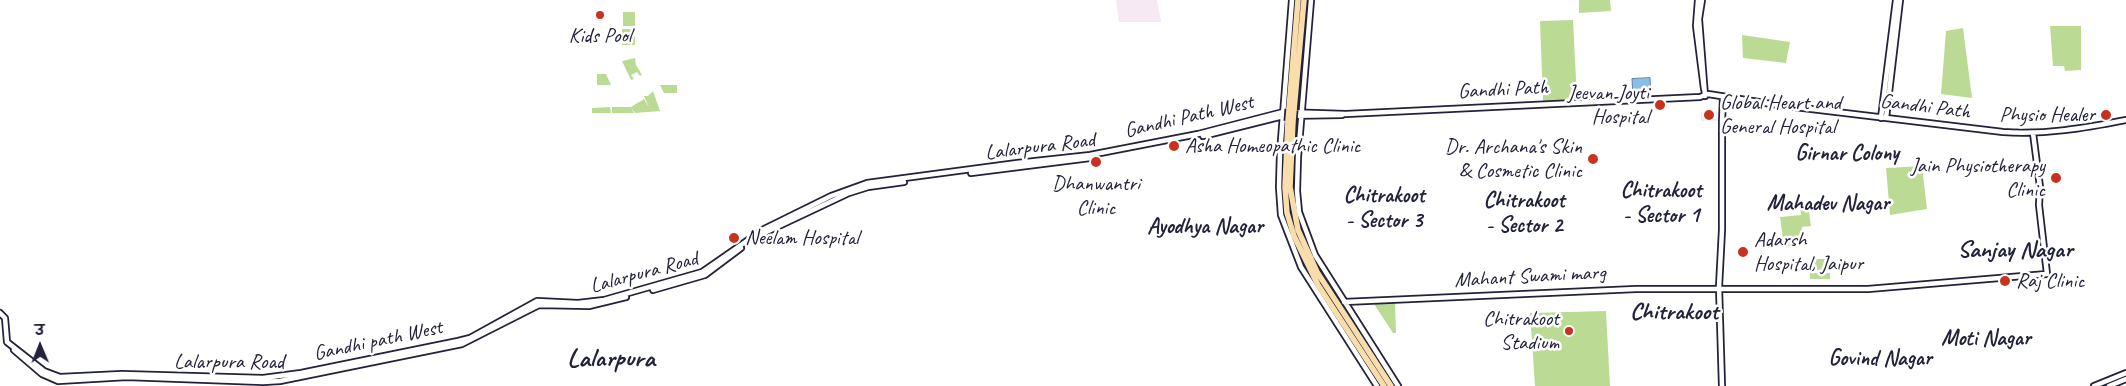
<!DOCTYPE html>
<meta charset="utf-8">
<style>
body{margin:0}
#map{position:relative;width:2126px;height:386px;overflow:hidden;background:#fff;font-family:Caveat,"Playpen Sans Deva",sans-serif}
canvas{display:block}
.north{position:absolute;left:15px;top:321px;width:50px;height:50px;-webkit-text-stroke:4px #fff;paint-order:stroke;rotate:359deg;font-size:14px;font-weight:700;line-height:20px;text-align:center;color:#22223b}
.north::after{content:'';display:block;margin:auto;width:18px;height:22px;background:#22223b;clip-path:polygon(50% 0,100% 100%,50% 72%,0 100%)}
</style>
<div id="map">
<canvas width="2126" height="386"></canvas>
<div class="north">उ</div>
</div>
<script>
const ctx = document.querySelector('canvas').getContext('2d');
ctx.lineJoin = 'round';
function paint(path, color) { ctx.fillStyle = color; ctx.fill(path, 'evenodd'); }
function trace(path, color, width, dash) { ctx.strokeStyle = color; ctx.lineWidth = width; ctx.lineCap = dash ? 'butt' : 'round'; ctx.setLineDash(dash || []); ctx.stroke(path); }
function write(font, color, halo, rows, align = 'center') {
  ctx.font = font + ' Caveat,sans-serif'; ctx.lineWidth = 5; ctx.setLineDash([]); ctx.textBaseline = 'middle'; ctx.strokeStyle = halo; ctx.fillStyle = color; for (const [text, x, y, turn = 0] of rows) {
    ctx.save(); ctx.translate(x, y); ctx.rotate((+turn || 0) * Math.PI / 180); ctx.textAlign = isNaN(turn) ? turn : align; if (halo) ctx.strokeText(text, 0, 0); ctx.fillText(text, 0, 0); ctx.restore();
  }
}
const built = new Path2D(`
 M 1116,0 L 1157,0 L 1161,22 L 1119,22 Z
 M 1701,112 L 1717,112 L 1718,121 L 1701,121 Z`);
const green = new Path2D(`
 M 1579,0 L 1610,0 L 1611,11 L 1579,13 Z
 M 623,12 L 635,12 L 635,26 L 623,26 Z
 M 1573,20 L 1577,99 L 1543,101 L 1540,21 Z
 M 2050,26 L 2081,26 L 2081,70 L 2065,71 L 2064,66 L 2053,66 Z
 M 1963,28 L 1972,98 L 1941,94 L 1946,31 Z
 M 622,29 L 635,29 L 635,45 L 622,45 Z
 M 1742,35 L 1790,42 L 1786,63 L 1743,58 Z
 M 635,58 L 636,65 L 642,75 L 640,76 L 637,72 L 631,75 L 634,79 L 631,80 L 622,61 Z
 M 597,74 L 606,74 L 611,85 L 597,85 Z
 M 660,85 L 677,85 L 677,93 L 664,93 Z
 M 653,91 L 660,111 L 635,113 L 631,107 L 644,99 L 649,107 L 644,96 L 648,96 Z
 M 610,107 L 611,113 L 592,113 L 592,108 Z
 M 612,107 L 631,107 L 634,113 L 612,113 Z
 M 1922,166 L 1927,209 L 1890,215 L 1886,168 Z
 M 1808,205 L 1811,226 L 1802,227 L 1801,244 L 1784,247 L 1780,217 L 1801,215 L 1800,206 Z
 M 1810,259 L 1830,259 L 1830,270 L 1810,270 Z
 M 1810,273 L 1830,273 L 1830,279 L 1810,279 Z
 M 1391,301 L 1395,303 L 1396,333 L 1393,333 L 1374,304 Z
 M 1606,311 L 1610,386 L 1535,386 L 1530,313 Z`);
const water = new Path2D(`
 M 1650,78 L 1651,98 L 1633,98 L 1632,79 Z`);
const tertiary = new Path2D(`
 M 1292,0 L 1280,153 L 1279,187 L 1281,215 L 1301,267 L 1377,386
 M 1311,0 L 1298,157 L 1297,191 L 1299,212 L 1315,255 L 1398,386
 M 1698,0 L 1696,26 L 1704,89
 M 1702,0 L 1699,19 L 1705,96
 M 1881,118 L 1896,0
 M 1886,118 L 1900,0
 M 1203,136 L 1283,116 L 1342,115
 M 971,173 L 1090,158
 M 760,235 L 849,193 L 868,187 L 904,182
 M 653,290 L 705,275 L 741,248
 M 1344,302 L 1636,289 L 1868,289 L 2047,274 L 2039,205 L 2040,187 L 2033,133
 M 0,313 L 5,318 L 7,342 L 44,371 L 60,377 L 122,374 L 263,378 L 301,373 L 458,341 L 470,338 L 537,301 L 578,303 L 604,300 L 702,272 L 764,229 L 831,196 L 867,183 L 1017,163 L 1090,155 L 1198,134 L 1283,112 L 1346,114 L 1700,97 L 1708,94 L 1778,105 L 2003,132 C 2045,135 2085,128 2126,120
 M 14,350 L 42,374 L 58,381 L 127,377 L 263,382 L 280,381 L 462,344 L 539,305 L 589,306 L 626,297
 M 1722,386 L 1719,287 L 1722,230 L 1722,122 L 1723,97
 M 2094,386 L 2126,373
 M 2109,386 L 2126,379`);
const trunk = new Path2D(`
 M 1289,109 L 1298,0
 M 1294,110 L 1304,0
 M 1288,121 L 1285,187 L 1287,213 L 1294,236 L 1318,285 L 1384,386
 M 1293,121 L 1290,187 L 1298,230 L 1317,272 L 1391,386`);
const trunkBridge = new Path2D(`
 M 1288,121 L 1289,109
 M 1293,121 L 1294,110`);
const markers = [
 [600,15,5,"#c8321e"],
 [1660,105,6,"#c8321e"],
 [1709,115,6,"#c8321e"],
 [2106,115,6,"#c8321e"],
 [1174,146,6,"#c8321e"],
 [1593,159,6,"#c8321e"],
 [1096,162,6,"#c8321e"],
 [2056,178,6,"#c8321e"],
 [734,238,6,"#c8321e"],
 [1743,252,6,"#c8321e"],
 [2005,281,6,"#c8321e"],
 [1569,331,5,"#c8321e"]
];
const poiNames = [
 ["Kids Pool",600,36,"center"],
 ["Jeevan Joyti",1649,93],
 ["Hospital",1649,117],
 ["Global Heart and",1720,103,"left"],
 ["General Hospital",1720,127,"left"],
 ["Physio Healer",2095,115],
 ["Asha Homeopathic Clinic",1185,146,"left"],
 ["Dr. Archana's Skin",1582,147],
 ["& Cosmetic Clinic",1582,171],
 ["Jain Physiotherapy",2045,166],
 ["Clinic",2045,190],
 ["Dhanwantri",1096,184,"center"],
 ["Clinic",1096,208,"center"],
 ["Neelam Hospital",745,238,"left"],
 ["Adarsh",1754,240,"left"],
 ["Hospital, Jaipur",1754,264,"left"],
 ["Raj Clinic",2016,281,"left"],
 ["Chitrakoot",1559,319],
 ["Stadium",1559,343]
];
const streetNames = [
 ["Gandhi Path",1503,90,-3],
 ["Gandhi Path",1925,107,7],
 ["Gandhi Path West",1189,117,-13],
 ["Lalarpura Road",1040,147,-7],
 ["Lalarpura Road",644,273,-15],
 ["Mahant Swami marg",1530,277,-3],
 ["Gandhi path West",378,341,-12],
 ["Lalarpura Road",229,362]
];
const neighbourhoodNames = [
 ["Girnar Colony",1847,154],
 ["Chitrakoot",1661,191],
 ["- Sector 1",1661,216],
 ["Chitrakoot",1384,196],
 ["- Sector 3",1384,221],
 ["Chitrakoot",1524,201],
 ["- Sector 2",1524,226],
 ["Mahadev Nagar",1828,204],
 ["Ayodhya Nagar",1205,227],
 ["Moti Nagar",1986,339],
 ["Govind Nagar",1880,359]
];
const quarterNames = [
 ["Sanjay Nagar",2015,251],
 ["Chitrakoot",1674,313]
];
const districtNames = [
 ["Lalarpura",611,359]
];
paint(built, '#f6e9f4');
paint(green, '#bbdb94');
paint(water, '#88bfe6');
trace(water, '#5f80a2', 1);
trace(tertiary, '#22223b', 8);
trace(trunk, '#22223b', 9);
trace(tertiary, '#fff', 4.5);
trace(trunk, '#f9ddab', 5.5);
trace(trunkBridge, '#22223b', 9, []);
trace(trunkBridge, '#f9ddab', 5.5);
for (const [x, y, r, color] of markers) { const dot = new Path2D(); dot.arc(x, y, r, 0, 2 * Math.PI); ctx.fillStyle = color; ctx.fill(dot); trace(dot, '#fff', 2); }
write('21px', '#22223b', '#fff', poiNames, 'right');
write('21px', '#22223b', '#fff', streetNames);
write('bold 22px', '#22223b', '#fff', neighbourhoodNames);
write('bold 24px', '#22223b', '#fff', quarterNames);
write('bold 26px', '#22223b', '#fff', districtNames);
</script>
